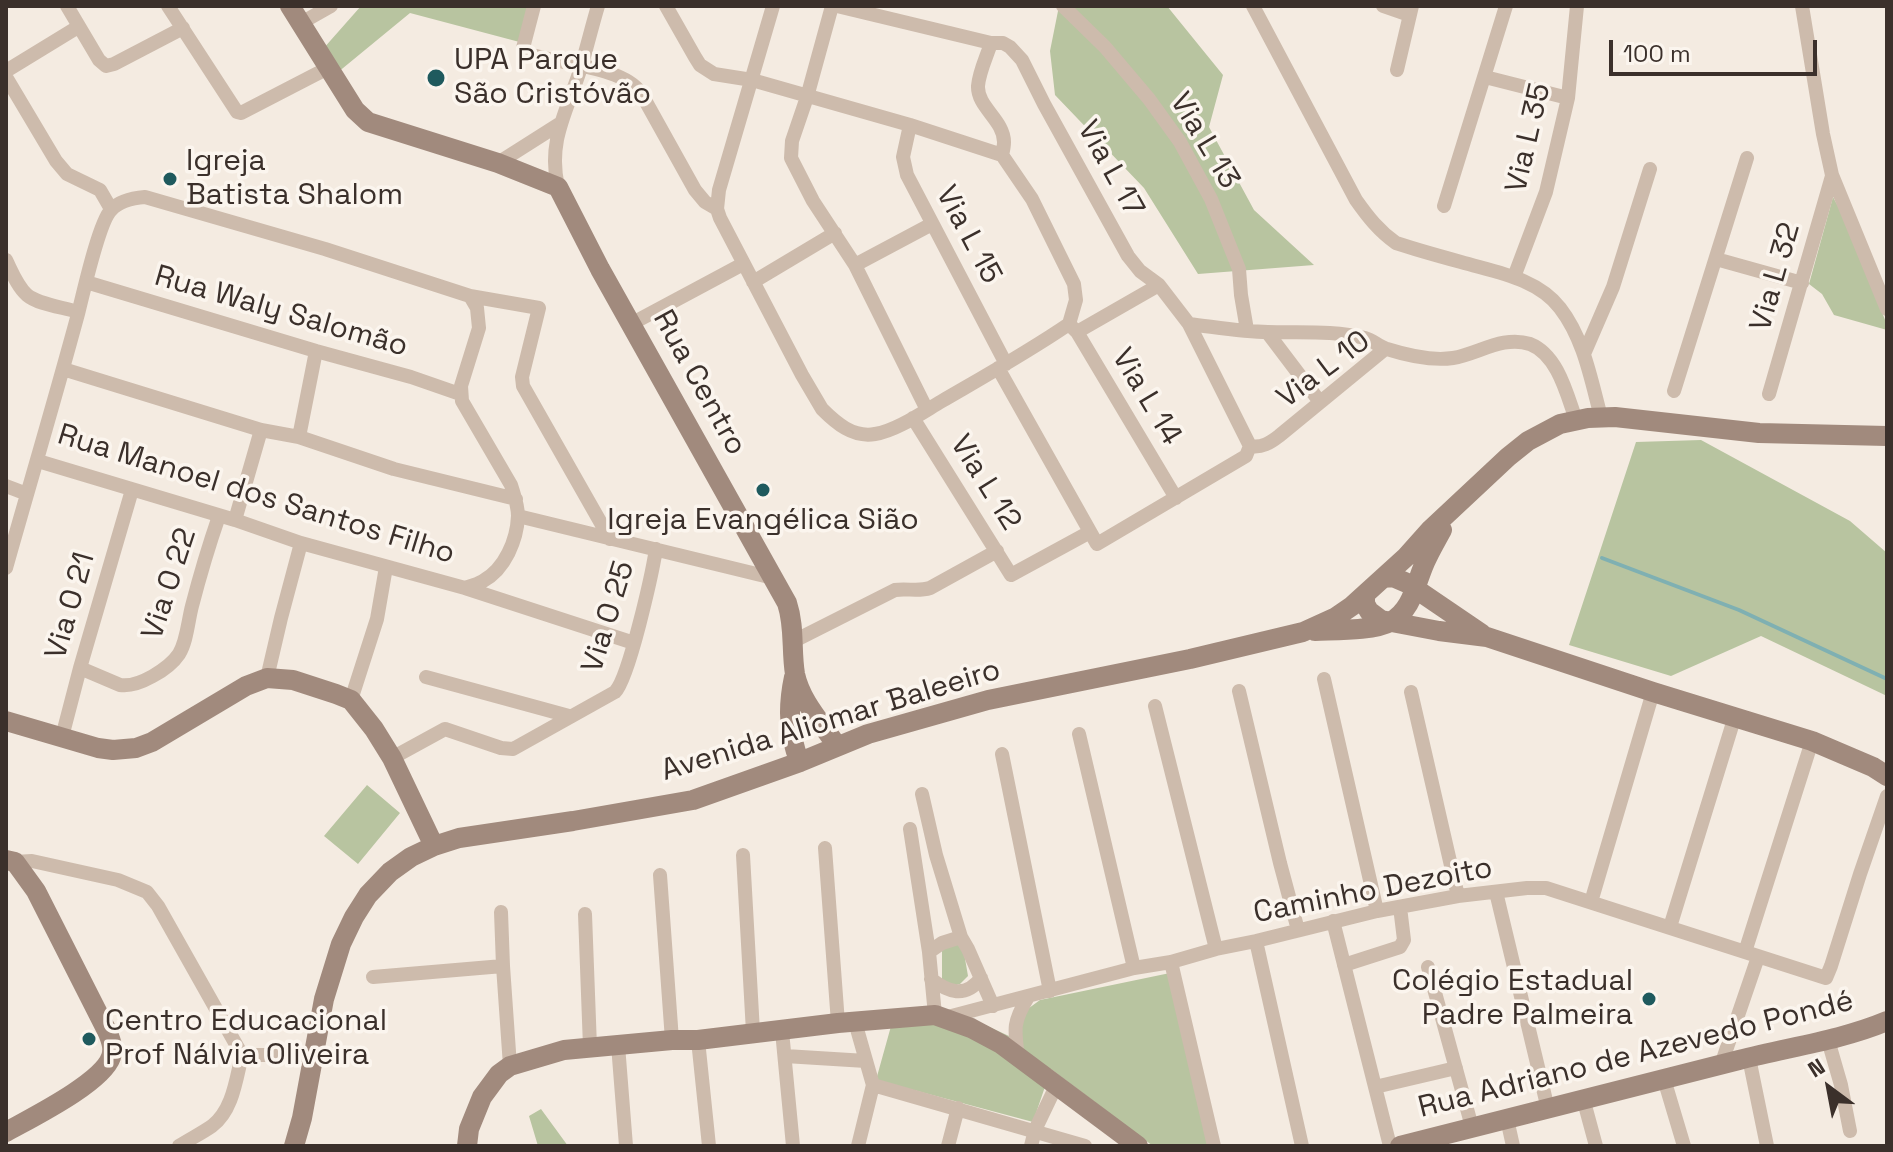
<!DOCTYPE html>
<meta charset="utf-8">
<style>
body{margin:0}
#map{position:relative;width:1893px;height:1152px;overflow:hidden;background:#f4ebe1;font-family:"Space Grotesk",sans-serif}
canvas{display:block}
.frame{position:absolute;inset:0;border:8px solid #3b302b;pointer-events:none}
.north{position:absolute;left:1789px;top:1048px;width:80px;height:80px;-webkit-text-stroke:6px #fbf5ee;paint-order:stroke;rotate:328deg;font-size:22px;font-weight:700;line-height:32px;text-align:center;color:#3b302b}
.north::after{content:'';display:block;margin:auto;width:28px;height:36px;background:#3b302b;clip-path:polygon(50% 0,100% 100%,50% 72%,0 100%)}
.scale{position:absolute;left:1609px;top:40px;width:208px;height:36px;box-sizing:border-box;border:4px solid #3b302b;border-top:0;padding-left:10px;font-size:24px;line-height:28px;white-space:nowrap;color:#3b302b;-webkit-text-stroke:6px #fbf5ee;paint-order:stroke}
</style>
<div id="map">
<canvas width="1893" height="1152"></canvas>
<div class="frame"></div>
<div class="north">N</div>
<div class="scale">100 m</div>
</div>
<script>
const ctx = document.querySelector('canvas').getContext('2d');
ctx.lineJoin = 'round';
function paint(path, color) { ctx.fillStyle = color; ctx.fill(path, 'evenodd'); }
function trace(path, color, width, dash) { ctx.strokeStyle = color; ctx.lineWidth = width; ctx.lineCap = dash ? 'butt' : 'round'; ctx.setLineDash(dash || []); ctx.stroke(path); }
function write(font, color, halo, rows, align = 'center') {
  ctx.font = font + ' "Space Grotesk",sans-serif'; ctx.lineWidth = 7; ctx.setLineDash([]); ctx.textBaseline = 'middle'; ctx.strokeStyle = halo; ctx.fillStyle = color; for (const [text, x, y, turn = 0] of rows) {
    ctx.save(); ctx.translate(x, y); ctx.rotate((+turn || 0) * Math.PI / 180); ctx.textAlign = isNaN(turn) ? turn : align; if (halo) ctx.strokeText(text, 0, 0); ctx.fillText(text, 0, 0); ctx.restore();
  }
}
const green = new Path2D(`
 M 361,6 L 538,6 L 527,44 L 410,13 L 337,73 L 323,49 Z
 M 1059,6 L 1167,6 L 1223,75 L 1209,127 L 1254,210 L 1314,265 L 1198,274 L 1144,188 L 1055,95 L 1050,51 Z
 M 1833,197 L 1848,225 L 1887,325 L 1887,330 L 1834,315 L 1822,294 L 1809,284 Z
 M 1701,440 L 1850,521 L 1887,553 L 1887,696 L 1761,636 L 1671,676 L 1569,645 L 1636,442 Z
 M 367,785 L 400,813 L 358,864 L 324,836 Z
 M 958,944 L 963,947 L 968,976 L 960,984 L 952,986 L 942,979 L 942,949 Z
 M 1170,973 L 1208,1146 L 1153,1146 L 1051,1069 L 1033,1122 L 876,1080 L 893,1019 L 953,1010 L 1009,1036 L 1025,1011 L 1040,1000 Z
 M 541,1109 L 568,1146 L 538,1146 L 529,1116 Z`);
const stream = new Path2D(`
 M 1602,558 L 1739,610 L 1887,679`);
const street = new Path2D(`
 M 67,6 L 99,60 L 106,66 L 114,64 L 183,28
 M 168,6 L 237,112 L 241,113 L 328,68
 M 534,6 L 523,48 L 526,53 C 556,64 623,66 641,93 L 695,190 L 705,202 L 717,209
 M 666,6 L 695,57 L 700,65 L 714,74 L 752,80 L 910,125 L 1002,155 L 1032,199 L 1074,284 L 1076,300 L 1069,324 C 1028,352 985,376 942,401 C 923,412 896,431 875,434 C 853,438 836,423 822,409 L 802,375 L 720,218 L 717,209 L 719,190 L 773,6
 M 832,6 L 807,97 L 792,141 L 791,158 L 813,201 L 855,265 L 927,410
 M 837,6 L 991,43 L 1003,43 L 1010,47 L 1022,60 L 1044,104 L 1128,256 L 1140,271 L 1159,285 L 1189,324 L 1250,446 L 1246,456 L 1097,544 L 998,368
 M 1063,6 L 1105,47 L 1149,99 L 1180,142 L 1211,199 L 1239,269 L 1241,295 L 1247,330
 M 1253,6 L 1356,200 C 1368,217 1379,231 1396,243 C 1417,250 1439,256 1461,262 C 1495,272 1537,278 1560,308 C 1584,339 1591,380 1601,417
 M 1383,6 L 1409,15
 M 1802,6 L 1823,134 L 1832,175 L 1887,309
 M 301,23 L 331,6
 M 991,43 C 987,56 979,72 978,86 C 977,107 1004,120 1004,142 C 1004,146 1003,151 1002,155
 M 1397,70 L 1412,6
 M 6,71 L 78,27
 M 6,77 L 56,161 L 67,174 L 100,190 L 111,209
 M 1485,77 L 1568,98
 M 910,125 L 903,157 L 907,175 L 1006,364
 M 498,163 L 561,123
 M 558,187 C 547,140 568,110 581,67 C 587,47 592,26 598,6
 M 1444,206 L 1506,6
 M 1716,259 L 1802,283
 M 6,260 C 12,272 17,286 27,295 C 39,305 63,307 78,312
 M 855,265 L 932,224
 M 1514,277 L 1546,192 L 1568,98 L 1577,6
 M 86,282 L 316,351 L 411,377 L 460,394
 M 753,282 L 835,233
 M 631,324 L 743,264
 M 1069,324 L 1077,332 L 1176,498
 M 1189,324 C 1215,327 1242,332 1268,332 C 1299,333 1334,330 1365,338 C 1373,340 1379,347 1387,349 C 1406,355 1433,361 1453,358 C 1478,354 1503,335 1530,344 C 1558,355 1567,395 1576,420
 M 1077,332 L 1159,285
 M 1267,332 L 1320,402
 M 1584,354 L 1613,287 L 1650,169
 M 63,369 L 261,430 L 299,437 L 394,469 L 516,499
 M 1674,391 L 1747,158
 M 1769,394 L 1832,176
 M 913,418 L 1011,575 L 1090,532
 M 299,437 L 316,351
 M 1250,446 C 1262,448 1270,443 1279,436 L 1385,349
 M 38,461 L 235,520 L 301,543 L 465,588 L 634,643
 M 6,486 L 27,494
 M 518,516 L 773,578
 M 235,520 L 261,430
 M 6,568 C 30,483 55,399 78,314 C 83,294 99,222 111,210 C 119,201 133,198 145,197 L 325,249 L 470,296 L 539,308 L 522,377 L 523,386 L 610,539
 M 465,588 C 471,586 478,584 483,581 C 505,569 517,540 518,516 C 518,505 514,495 511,485 L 462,401 L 461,386 L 479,328 L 477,308 L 470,296
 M 794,641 L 895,590 C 907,588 918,592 930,588 L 997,551
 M 80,668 L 120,685 C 138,688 169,669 179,654 C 187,641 188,621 192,606 C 200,575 209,545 219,516
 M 426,677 L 569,716
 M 267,678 L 281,618 L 301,543
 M 1324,679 L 1377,911
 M 1239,691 L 1280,863 L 1298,930
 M 1411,692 L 1458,896
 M 351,700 L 377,619 L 386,567
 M 1155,706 L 1216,949
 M 1079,734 L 1134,968
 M 62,737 L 80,668 L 132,490
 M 1002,754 L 1050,991
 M 392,758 L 445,729 L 501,748 L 513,749 L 615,692 C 629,678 652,574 656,549
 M 922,794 L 936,855 L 961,937
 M 910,829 L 929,952 L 935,1015
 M 825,848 L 838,1023
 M 743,855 L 753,1032
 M 15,862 L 32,861 L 118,880 L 147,892 L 158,906 L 242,1055 C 236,1079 233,1110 212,1126 C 202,1133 190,1139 179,1146
 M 660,875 L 672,1040
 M 1496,892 L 1548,1109
 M 1591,902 L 1653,692
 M 501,912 L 503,966 L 510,1066
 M 585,914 L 590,1047
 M 1333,921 L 1390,1146
 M 1670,927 L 1735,716
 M 1256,941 L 1302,1146
 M 929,952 L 942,943 L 961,937 L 968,949 L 993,1006
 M 1745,952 L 1812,741
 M 1171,962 L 1214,1146
 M 1344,965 L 1400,947 L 1404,940 L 1400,907
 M 1428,967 L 1472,1127
 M 373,977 L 503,966
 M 931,979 C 948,992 965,999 981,978
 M 944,1018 L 1134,968 L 1171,962 L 1216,949 L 1256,941 L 1377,911 L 1458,896 L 1527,888 L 1546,888 L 1826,978 L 1831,966 L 1860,874 L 1887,796
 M 855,1022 L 873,1085 L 858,1146
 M 782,1031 L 793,1146
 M 698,1040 L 709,1146
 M 1828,1040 L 1841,1085 L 1850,1131
 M 618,1045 L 626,1146
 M 242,1055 L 313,1055
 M 785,1056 L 866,1061
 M 1018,1057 C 1014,1028 1013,1022 1028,997
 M 1749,1058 L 1767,1146
 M 1721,1065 L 1758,957
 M 1664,1079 L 1684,1146
 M 873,1085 L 1085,1146
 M 1375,1087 L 1456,1068
 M 1583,1098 L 1596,1146
 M 1507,1119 L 1513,1146
 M 948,1146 L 958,1108
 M 1031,1146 L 1035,1130 L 1057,1084`);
const secondary = new Path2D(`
 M 290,6 L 355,110 L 368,122 L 498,163 L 558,187 L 600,269 L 787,603 C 795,627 791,650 795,674 C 801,702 822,723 837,746
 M 1383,578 L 1393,577 L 1407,583 L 1482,634
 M 1365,594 L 1365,604 L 1369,611 L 1381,620 L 1439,631 L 1487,637 L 1653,692 L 1812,741 L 1873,767 L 1887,776
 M 1315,631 C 1334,630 1374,631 1390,622 C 1414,610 1416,579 1427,558 C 1432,548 1437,539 1442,530
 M 794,677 C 788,705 788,735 800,762
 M 6,721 L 98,748 L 113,750 L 136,748 L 152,742 L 246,686 L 267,678 L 293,680 L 336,694 L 351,700 L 374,729 L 392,758 L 434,846
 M 6,860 L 15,862 L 36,891 L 108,1033 C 111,1041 114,1048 111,1057 C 102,1083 31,1118 6,1132
 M 294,1146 L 302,1118 L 324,999 L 341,944 L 354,917 L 368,895 L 390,872 L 411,857 L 434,846 L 459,838 L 573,821 L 693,800 L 800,762 L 868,734 L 988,700 L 1190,659 L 1303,632 L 1336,617 L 1352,606 L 1406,557 L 1431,529 L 1508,457 L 1528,441 L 1560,424 L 1588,418 L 1615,417 L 1759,433 L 1887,436
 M 467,1146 L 469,1129 L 482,1097 L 499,1074 L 510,1066 L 564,1050 L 672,1040 L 698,1040 L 838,1023 L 935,1015 L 971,1028 L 1001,1044 L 1138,1146
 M 1400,1146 C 1513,1117 1626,1089 1739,1060 C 1788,1047 1839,1041 1887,1021`);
const markers = [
 [436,78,10,"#1f5a5e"],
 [170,179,8,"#1f5a5e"],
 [763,490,8,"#1f5a5e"],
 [1649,999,8,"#1f5a5e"],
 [89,1039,8,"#1f5a5e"]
];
const poiNames = [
 ["UPA Parque",454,61],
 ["São Cristóvão",454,95],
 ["Igreja",186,162],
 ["Batista Shalom",186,196],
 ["Igreja Evangélica Sião",763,521,"center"],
 ["Colégio Estadual",1633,982,"right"],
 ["Padre Palmeira",1633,1016,"right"],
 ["Centro Educacional",105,1022],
 ["Prof Nálvia Oliveira",105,1056]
];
const streetNames = [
 ["Via L 35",1529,138,-77],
 ["Via L 13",1204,141,59],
 ["Via L 17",1110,169,61],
 ["Via L 15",968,235,62],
 ["Via L 32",1776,277,-74],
 ["Rua Waly Salomão",281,312,16],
 ["Via L 10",1324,370,-37],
 ["Rua Centro",699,383,61],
 ["Via L 14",1146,397,59],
 ["Via L 12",985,483,58],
 ["Rua Manoel dos Santos Filho",256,495,17],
 ["Via O 22",170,584,-72],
 ["Via O 21",71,606,-74],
 ["Via O 25",609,617,-73],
 ["Avenida Aliomar Baleeiro",831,721,-17],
 ["Caminho Dezoito",1373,891,-11],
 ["Rua Adriano de Azevedo Pondé",1636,1055,-14]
];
paint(green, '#b8c4a0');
trace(stream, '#7fb0b2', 4);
trace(street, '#cdbbac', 14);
trace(secondary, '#a18a7d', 20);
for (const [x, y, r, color] of markers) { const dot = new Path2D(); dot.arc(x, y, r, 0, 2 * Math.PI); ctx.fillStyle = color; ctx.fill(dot); trace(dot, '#fbf5ee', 3); }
write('30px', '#3b302b', '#fbf5ee', poiNames, 'left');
write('30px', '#3b302b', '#fbf5ee', streetNames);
</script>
